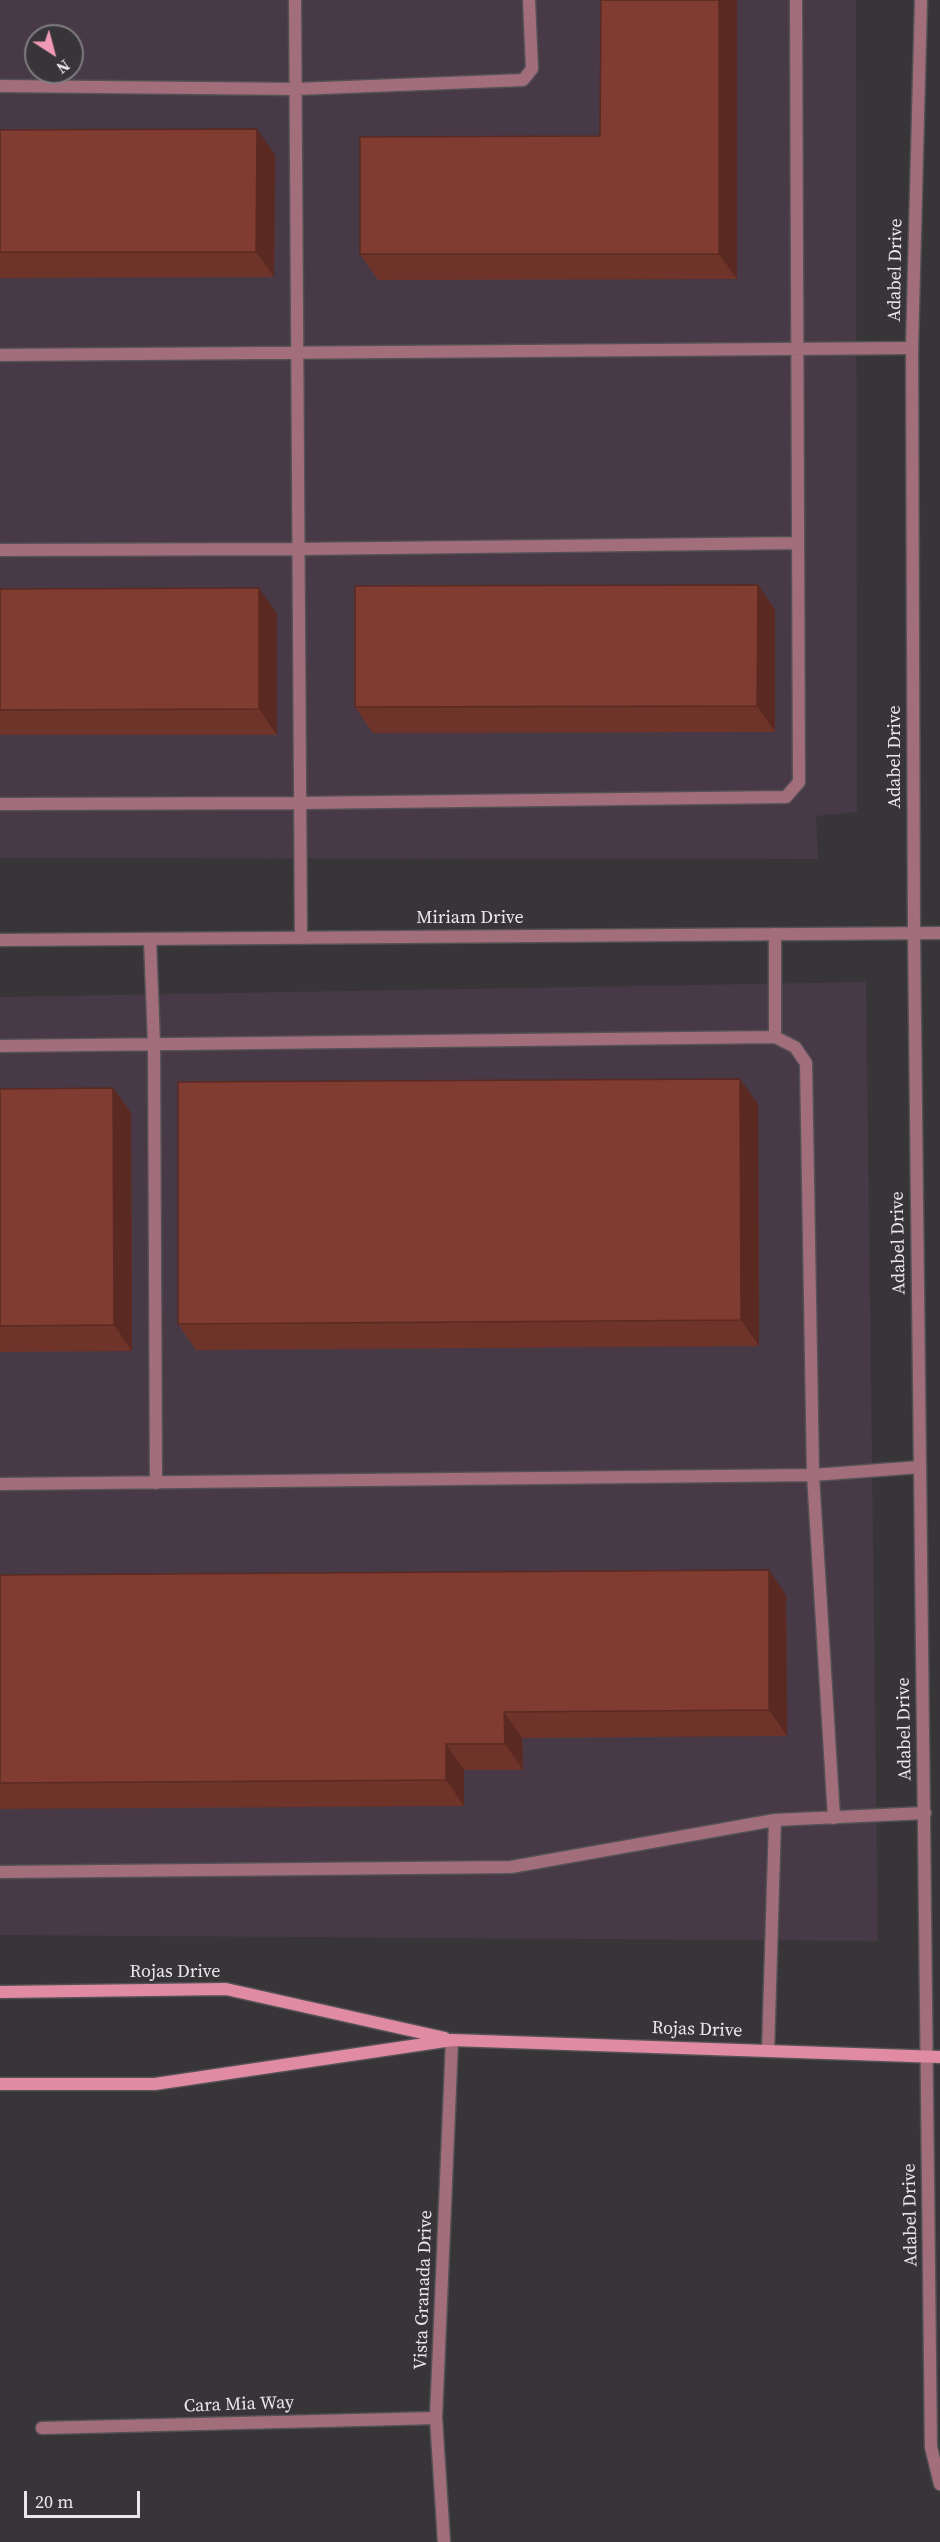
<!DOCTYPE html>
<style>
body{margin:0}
#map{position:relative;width:940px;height:2542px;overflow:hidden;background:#383539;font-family:"Source Serif 4",serif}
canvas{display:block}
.north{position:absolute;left:24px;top:24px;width:60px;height:60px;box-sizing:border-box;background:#383539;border:2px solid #7f7c80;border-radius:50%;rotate:144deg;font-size:16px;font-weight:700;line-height:24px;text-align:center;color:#e9e7ea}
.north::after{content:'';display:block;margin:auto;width:21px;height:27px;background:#f09ab7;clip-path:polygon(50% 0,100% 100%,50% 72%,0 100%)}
.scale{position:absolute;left:24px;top:2491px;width:116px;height:27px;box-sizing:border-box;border:3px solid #e9e7ea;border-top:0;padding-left:8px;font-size:18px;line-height:21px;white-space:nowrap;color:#e9e7ea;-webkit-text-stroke:4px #383539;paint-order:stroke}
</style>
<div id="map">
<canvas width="940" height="2542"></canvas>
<div class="north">N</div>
<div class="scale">20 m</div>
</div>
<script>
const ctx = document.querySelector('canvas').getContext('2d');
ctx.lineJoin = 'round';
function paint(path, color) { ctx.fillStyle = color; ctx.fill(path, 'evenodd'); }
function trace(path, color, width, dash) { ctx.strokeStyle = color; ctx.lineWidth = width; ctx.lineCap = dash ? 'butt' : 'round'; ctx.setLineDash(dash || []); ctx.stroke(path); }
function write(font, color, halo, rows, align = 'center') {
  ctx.font = font + ' "Source Serif 4",serif'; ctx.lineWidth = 4.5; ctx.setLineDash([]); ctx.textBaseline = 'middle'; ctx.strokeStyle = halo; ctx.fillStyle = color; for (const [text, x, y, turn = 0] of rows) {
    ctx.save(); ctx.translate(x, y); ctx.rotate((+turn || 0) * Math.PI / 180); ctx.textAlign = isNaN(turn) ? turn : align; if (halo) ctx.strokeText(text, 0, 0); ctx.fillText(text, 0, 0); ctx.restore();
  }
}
const commercial = new Path2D(`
 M 0,0 L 856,0 L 857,812 L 816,816 L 818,859 L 0,858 ZM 36,36 L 72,36 L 72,72 L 36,72 Z
 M 866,982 L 878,1941 L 0,1935 L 0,997 Z`);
const service = new Path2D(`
 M 295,0 L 301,938
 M 0,86 L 296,89 L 523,80 L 532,69 L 529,0
 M 0,355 L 912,348
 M 0,550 L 299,549 L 798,543
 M 0,804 L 300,803 L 786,797 L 799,782 L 796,0
 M 150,939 L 154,1044 L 156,1483
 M 775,1037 L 775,934
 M 0,1046 L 775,1037 L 795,1047 L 806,1063 L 813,1475 L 0,1484
 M 834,1818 L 813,1475 L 920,1467
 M 0,1872 L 511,1867 L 775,1820 L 925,1813
 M 768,2051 L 775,1820`);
const minor = new Path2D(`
 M 921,0 L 912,348 L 914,933 L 931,2447 L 940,2484
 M 0,940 L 940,933
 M 42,2428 L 436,2418
 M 444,2542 L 436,2418 L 452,2040`);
const secondary = new Path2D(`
 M 0,1992 L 226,1989 L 445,2038
 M 0,2084 L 155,2084 L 452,2040 L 940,2057`);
const wall = new Path2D(`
 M 601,0 L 737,0 L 737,279 L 378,280 L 360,254 L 600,136 Z
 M 0,130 L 275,155 L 274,277 L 0,278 Z
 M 758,585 L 775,610 L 775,732 L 373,733 L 355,707 Z
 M 0,589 L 277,614 L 277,735 L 0,735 Z
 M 113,1088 L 131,1113 L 132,1351 L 0,1352 L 0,1089 Z
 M 758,1104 L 759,1346 L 196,1350 L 178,1324 Z
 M 0,1575 L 786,1595 L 787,1736 L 522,1738 L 523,1770 L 464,1770 L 464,1806 L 0,1809 Z`);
const shadedWall = new Path2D(`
 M 719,0 L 737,0 L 737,279 L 719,254 Z
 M 257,129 L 275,155 L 274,277 L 256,252 Z
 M 758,585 L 775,610 L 775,732 L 757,706 Z
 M 259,588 L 277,614 L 277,735 L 259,709 Z
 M 740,1079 L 758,1104 L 759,1346 L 741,1320 Z
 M 113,1088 L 131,1113 L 132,1351 L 114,1325 Z
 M 769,1570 L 786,1595 L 787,1736 L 769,1710 Z
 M 504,1712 L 522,1738 L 523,1770 L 505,1744 Z
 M 446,1744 L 464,1770 L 464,1806 L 446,1780 Z`);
const building = new Path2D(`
 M 601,0 L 719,0 L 719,254 L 360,254 L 360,137 L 600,136 Z
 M 257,129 L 256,252 L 0,252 L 0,130 Z
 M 758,585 L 757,706 L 355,707 L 355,586 Z
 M 259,588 L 259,709 L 0,710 L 0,589 Z
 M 740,1079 L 741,1320 L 178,1324 L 178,1082 Z
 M 113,1088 L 114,1325 L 0,1326 L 0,1089 Z
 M 769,1570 L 769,1710 L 504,1712 L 505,1744 L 446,1744 L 446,1780 L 0,1783 L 0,1575 Z`);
const streetNames = [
 ["Adabel Drive",896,270,-89],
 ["Adabel Drive",895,757,-90],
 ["Miriam Drive",470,918],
 ["Adabel Drive",899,1243,-91],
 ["Adabel Drive",905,1729,-91],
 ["Rojas Drive",175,1972],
 ["Rojas Drive",697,2030,2],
 ["Adabel Drive",911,2215,-91],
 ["Vista Granada Drive",424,2290,-88],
 ["Cara Mia Way",239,2405,-2]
];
paint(commercial, '#473946');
trace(service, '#545155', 15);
trace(minor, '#545155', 15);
trace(secondary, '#545155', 15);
trace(service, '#a36e7c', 12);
trace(minor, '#a36e7c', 12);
trace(secondary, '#e08ba3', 12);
paint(wall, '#6e342a');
paint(shadedWall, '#5a2a22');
paint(building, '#803c31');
trace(building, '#5a2a22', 1.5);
write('18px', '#e9e7ea', '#383539', streetNames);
</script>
